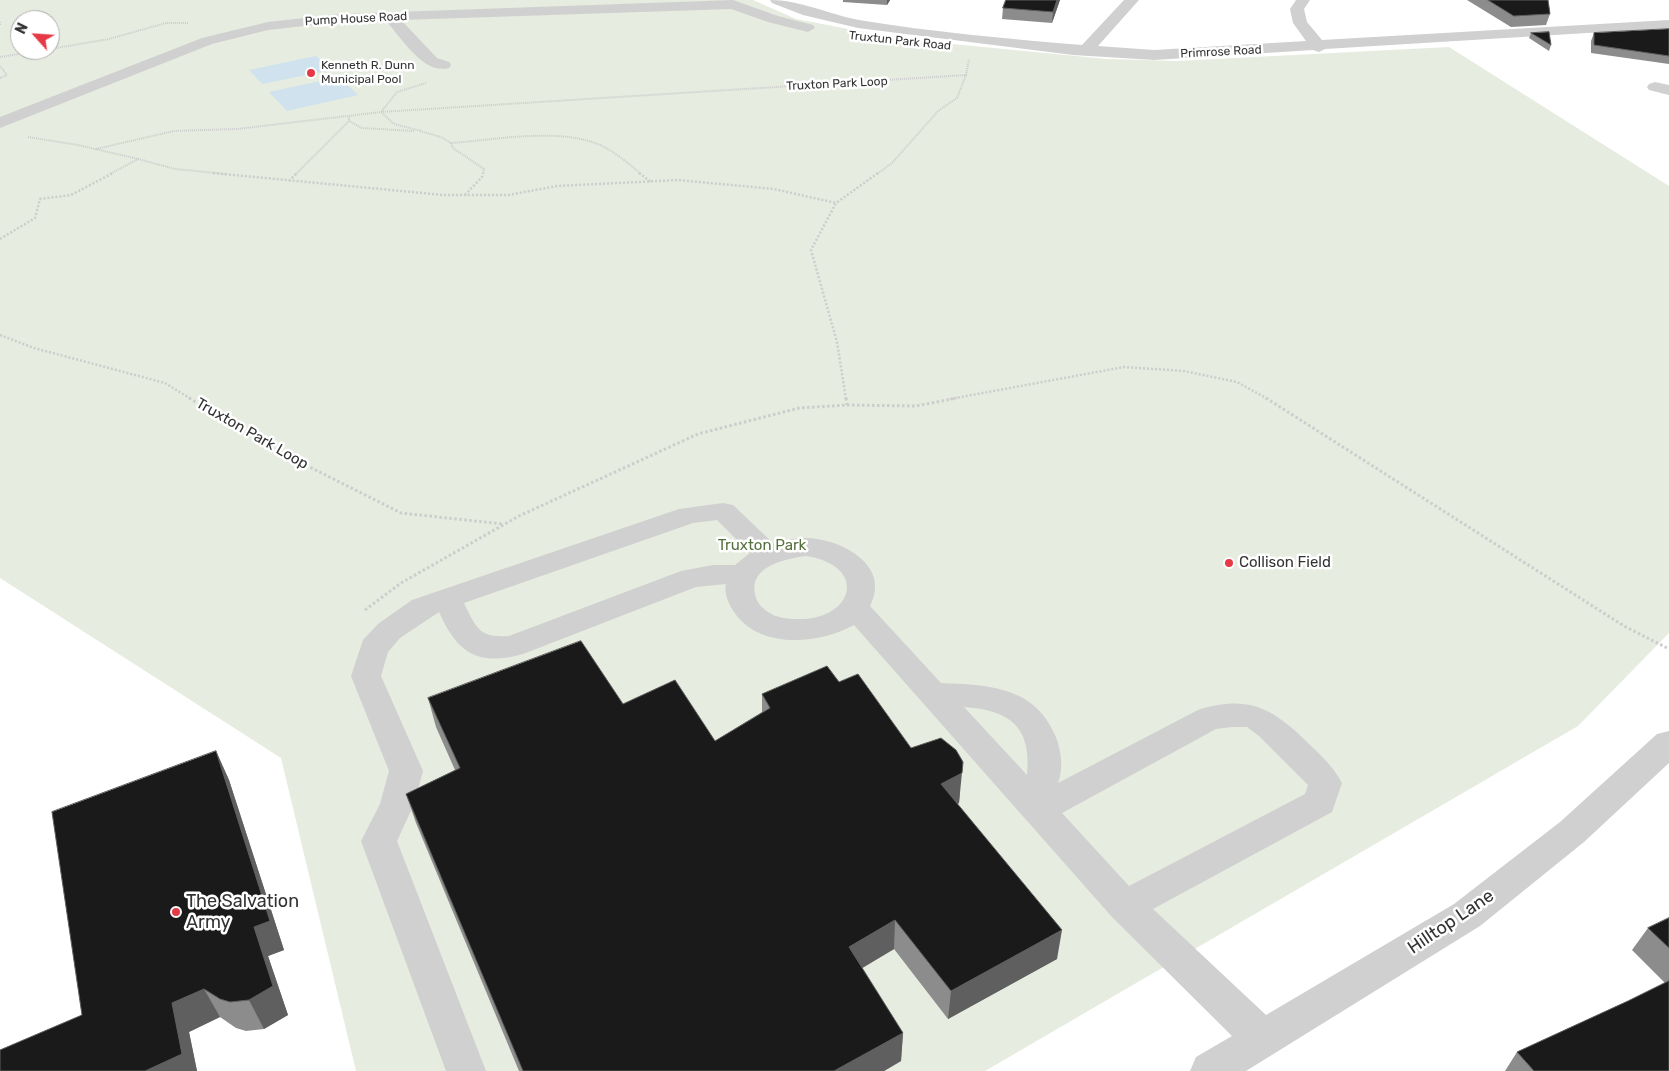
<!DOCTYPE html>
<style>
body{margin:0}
#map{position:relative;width:1669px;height:1071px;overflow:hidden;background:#fff;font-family:Rubik,sans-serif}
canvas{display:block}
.north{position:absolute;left:10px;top:10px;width:50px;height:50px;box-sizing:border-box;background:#fff;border:1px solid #adadad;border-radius:50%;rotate:296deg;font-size:14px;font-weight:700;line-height:20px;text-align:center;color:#333}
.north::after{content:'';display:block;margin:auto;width:18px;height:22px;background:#e63946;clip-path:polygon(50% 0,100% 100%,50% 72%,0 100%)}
</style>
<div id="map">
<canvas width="1669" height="1071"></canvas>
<div class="north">N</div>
</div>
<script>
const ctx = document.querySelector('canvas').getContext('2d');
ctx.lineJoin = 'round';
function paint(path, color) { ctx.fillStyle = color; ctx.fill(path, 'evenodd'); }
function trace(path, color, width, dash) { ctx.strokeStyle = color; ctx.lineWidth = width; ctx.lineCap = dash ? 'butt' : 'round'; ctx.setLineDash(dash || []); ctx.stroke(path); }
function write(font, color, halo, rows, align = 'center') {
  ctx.font = font + ' Rubik,sans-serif'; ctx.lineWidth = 5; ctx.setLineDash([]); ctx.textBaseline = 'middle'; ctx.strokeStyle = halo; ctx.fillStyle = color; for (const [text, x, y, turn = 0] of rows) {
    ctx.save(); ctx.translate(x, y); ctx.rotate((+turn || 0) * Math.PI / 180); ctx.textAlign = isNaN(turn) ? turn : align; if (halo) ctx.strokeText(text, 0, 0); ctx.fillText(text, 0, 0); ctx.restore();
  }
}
const green = new Path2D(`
 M 0,0 L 753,0 L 796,19 L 901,39 L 1107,59 L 1177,61 L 1449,47 L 1669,186 L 1669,633 L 1578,726 L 985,1071 L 356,1071 L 281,758 L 0,578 ZM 20,20 L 50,20 L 50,50 L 20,50 Z`);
const water = new Path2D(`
 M 316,56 L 331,70 L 262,84 L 249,70 Z
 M 339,77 L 358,95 L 287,111 L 269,92 Z`);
const pathFar2 = new Path2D(`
 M 0,22 L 0,25
 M 50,49 L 109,39 L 166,23 L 189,23
 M 0,57 L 43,50
 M 0,66 L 7,75 L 0,78
 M 966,75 L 969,59
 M 426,83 L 397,92 L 381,112 L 966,75 L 957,98 L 938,111 L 892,163 L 877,174
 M 349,121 L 362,128 L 414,131
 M 420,131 L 441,137 L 451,143 C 495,140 559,127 600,145 C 615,152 628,163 641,174
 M 28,137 L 78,145 L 138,159 L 110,174
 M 451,143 L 453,148 L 484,169 L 483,174
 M 96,149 L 174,131 L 237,129 L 381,112 L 394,124 L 421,131
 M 138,159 L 175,169 L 226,174
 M 296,174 L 349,121 L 349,116`);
const pathFar1 = new Path2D(`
 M 213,173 L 443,195 L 508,195 L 557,186 L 678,180 L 774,189 L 836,203
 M 639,173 L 651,182
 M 289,181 L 297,173
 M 465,195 L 482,177 L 483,173
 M 0,239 L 35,218 L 40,199 L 71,195 L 113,173
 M 0,335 L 34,348 L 165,383 L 191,399
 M 846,399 L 837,342 L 811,250 L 836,203 L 878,173
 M 950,399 L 1124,367 L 1184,371 L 1237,382 L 1268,399`);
const path = new Path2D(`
 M 189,398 L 262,443 L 401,513 L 503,524
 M 846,398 L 847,405
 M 1266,398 L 1624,626 L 1669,649
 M 365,610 L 401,583 L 519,516 L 698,434 L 799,408 L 847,405 L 916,406 L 957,398`);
const minor = new Path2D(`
 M 733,0 L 778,16 L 813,25 L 815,28 L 808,32 L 768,22 L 731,9 L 401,20 L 437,58 L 449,62 L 451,65 L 449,68 C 423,75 401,37 386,21 L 340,22 L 268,30 L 212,44 L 0,128 L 0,117 L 202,38 L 268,22 L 340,14 Z
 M 770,0 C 800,0 828,14 859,20 C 932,32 1008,39 1082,45 L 1124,0 L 1139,0 L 1098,46 L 1154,50 L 1306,41 L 1293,23 L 1290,9 L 1296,0 L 1310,0 L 1304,9 L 1307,22 L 1322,40 L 1669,20 L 1669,28 L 1325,49 L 1319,52 L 1313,50 L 1154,60 L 1073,55 L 858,28 L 803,15 L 772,3 Z
 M 1655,82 L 1669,85 L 1669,95 L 1649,90 L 1647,87 L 1649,84 Z
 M 723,503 L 733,505 L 774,544 C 784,541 795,538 805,538 C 840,538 892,565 870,606 L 941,683 C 988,685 1034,686 1055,735 C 1061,749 1064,768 1058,783 L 1198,710 C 1249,694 1274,709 1310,745 C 1322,756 1334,768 1342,783 L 1332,812 L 1153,909 L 1266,1015 L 1454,904 L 1560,822 L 1657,734 L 1669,731 L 1669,763 L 1584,842 L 1480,926 L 1246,1071 L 1190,1071 L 1196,1057 L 1232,1036 L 1112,917 L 854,625 C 817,645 757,650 732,609 C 728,602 724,593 726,584 L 696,587 L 523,654 C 477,667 457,652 439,612 L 400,638 L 388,652 L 381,676 L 423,771 L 414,804 L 397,841 L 486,1071 L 446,1071 L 361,841 L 380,804 L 389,771 L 351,676 L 363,640 L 378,624 L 412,600 L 679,509 ZM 717,520 L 750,553 L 735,565 L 713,565 L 681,571 L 509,636 C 479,638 476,628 464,603 L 693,523 ZM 806,556 C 870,566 853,621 797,619 C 787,619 777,618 768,612 C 761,607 757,603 755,594 C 749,566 785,559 806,556 ZM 964,707 C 1009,710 1032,726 1027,775 ZM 1232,727 L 1247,727 L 1259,736 L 1308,785 L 1305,794 L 1129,886 L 1062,813 L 1216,729 Z`);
const wall = new Path2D(`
 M 843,0 L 890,0 L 887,5 L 843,2 Z
 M 1006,0 L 1060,0 L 1052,23 L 1002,19 L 1003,8 Z
 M 1467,0 L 1548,0 L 1550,14 L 1546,25 L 1511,27 Z
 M 1669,29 L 1669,64 L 1591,53 L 1591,41 L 1594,33 Z
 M 1531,33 L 1551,45 L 1549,51 L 1529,38 Z
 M 839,682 L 911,748 L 960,791 L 959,803 L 957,804 L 1057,959 L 948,1019 L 894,949 L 862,968 L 903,1033 L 901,1061 L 884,1071 L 519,1071 L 416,823 L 406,794 L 455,770 L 436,727 L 428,698 L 623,704 L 715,741 L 762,712 L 762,694 Z
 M 216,751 L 229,780 L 284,950 L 268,956 L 288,1015 L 264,1029 L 246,1031 L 236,1028 L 220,1017 L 189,1032 L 197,1071 L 0,1071 L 82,1015 Z
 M 1669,918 L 1669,1071 L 1505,1071 L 1517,1052 L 1628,1001 L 1665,983 L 1632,950 L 1648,928 Z`);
const shadedWall = new Path2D(`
 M 887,0 L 890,0 L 887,5 Z
 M 1057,0 L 1060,0 L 1052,23 L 1053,12 Z
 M 216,751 L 229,780 L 284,950 L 268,956 L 288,1015 L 264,1029 L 249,1000 L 254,927 Z
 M 963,762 L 959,803 L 939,814 L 941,784 Z
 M 895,920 L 894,949 L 849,976 L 849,947 Z
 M 1062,930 L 1057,959 L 948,1019 L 951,991 Z
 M 204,989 L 220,1017 L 189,1032 L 197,1071 L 145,1071 L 172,1003 Z
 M 903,1033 L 901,1061 L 884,1071 L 834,1071 Z`);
const building = new Path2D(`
 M 1006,0 L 1057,0 L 1053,12 L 1003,8 Z
 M 1488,0 L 1548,0 L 1550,14 L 1514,16 Z
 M 1669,29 L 1669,56 L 1594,45 L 1594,33 Z
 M 1549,32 L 1551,45 L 1531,33 Z
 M 581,641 L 623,704 L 675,680 L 715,741 L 770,708 L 762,694 L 827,666 L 839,682 L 858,674 L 911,748 L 941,738 L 956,750 L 963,762 L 962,773 L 941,784 L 1062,930 L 951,991 L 895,920 L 849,947 L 903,1033 L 834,1071 L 523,1071 L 406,794 L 460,768 L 428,698 Z
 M 216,751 L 270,921 L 254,927 L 273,986 L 249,1000 L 230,1002 L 220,999 L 204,989 L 172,1003 L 182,1054 L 145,1071 L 0,1071 L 0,1050 L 82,1015 L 52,812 Z
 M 1669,918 L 1669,948 L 1648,928 Z
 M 1669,981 L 1669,1071 L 1534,1071 L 1517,1052 L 1628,1001 Z`);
const markers = [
 [311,73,5,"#e63946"],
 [1229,563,5,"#e63946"],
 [176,912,5,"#e63946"]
];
const farStreetnames = [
 ["Pump House Road",356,19,-3],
 ["Truxtun Park Road",900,41,6],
 ["Primrose Road",1221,52,-3],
 ["Truxton Park Loop",837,84,-3]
];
const farPoinames = [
 ["Kenneth R. Dunn",321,66],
 ["Municipal Pool",321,80]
];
const streetNames = [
 ["Truxton Park Loop",252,434,30]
];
const parkNames = [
 ["Truxton Park",762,546]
];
const poiNames = [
 ["Collison Field",1239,563]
];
const nearPoinames = [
 ["The Salvation",186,902],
 ["Army",186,923]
];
const nearStreetnames = [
 ["Hilltop Lane",1451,922,-34]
];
paint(green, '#e6ecdf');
paint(water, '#cfe2ee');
trace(pathFar2, '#cdcdcd', 2, [1, 1]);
trace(pathFar1, '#cdcdcd', 2.5, [2, 2]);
trace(path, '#cdcdcd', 3, [2.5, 2.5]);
paint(minor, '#d0d0d0');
paint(wall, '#8c8c8c');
paint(shadedWall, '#5f5f5f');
paint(building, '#1a1a1a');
trace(building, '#5f5f5f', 1);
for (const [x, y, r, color] of markers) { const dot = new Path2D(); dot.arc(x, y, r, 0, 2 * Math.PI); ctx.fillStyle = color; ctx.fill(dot); trace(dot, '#fff', 2); }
write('12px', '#333', '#fff', farStreetnames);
write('12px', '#333', '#fff', farPoinames, 'left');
write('15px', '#333', '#fff', streetNames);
write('15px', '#56703f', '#fff', parkNames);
write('15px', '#333', '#fff', poiNames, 'left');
write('18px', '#333', '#fff', nearPoinames, 'left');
write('18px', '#333', '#fff', nearStreetnames);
</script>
